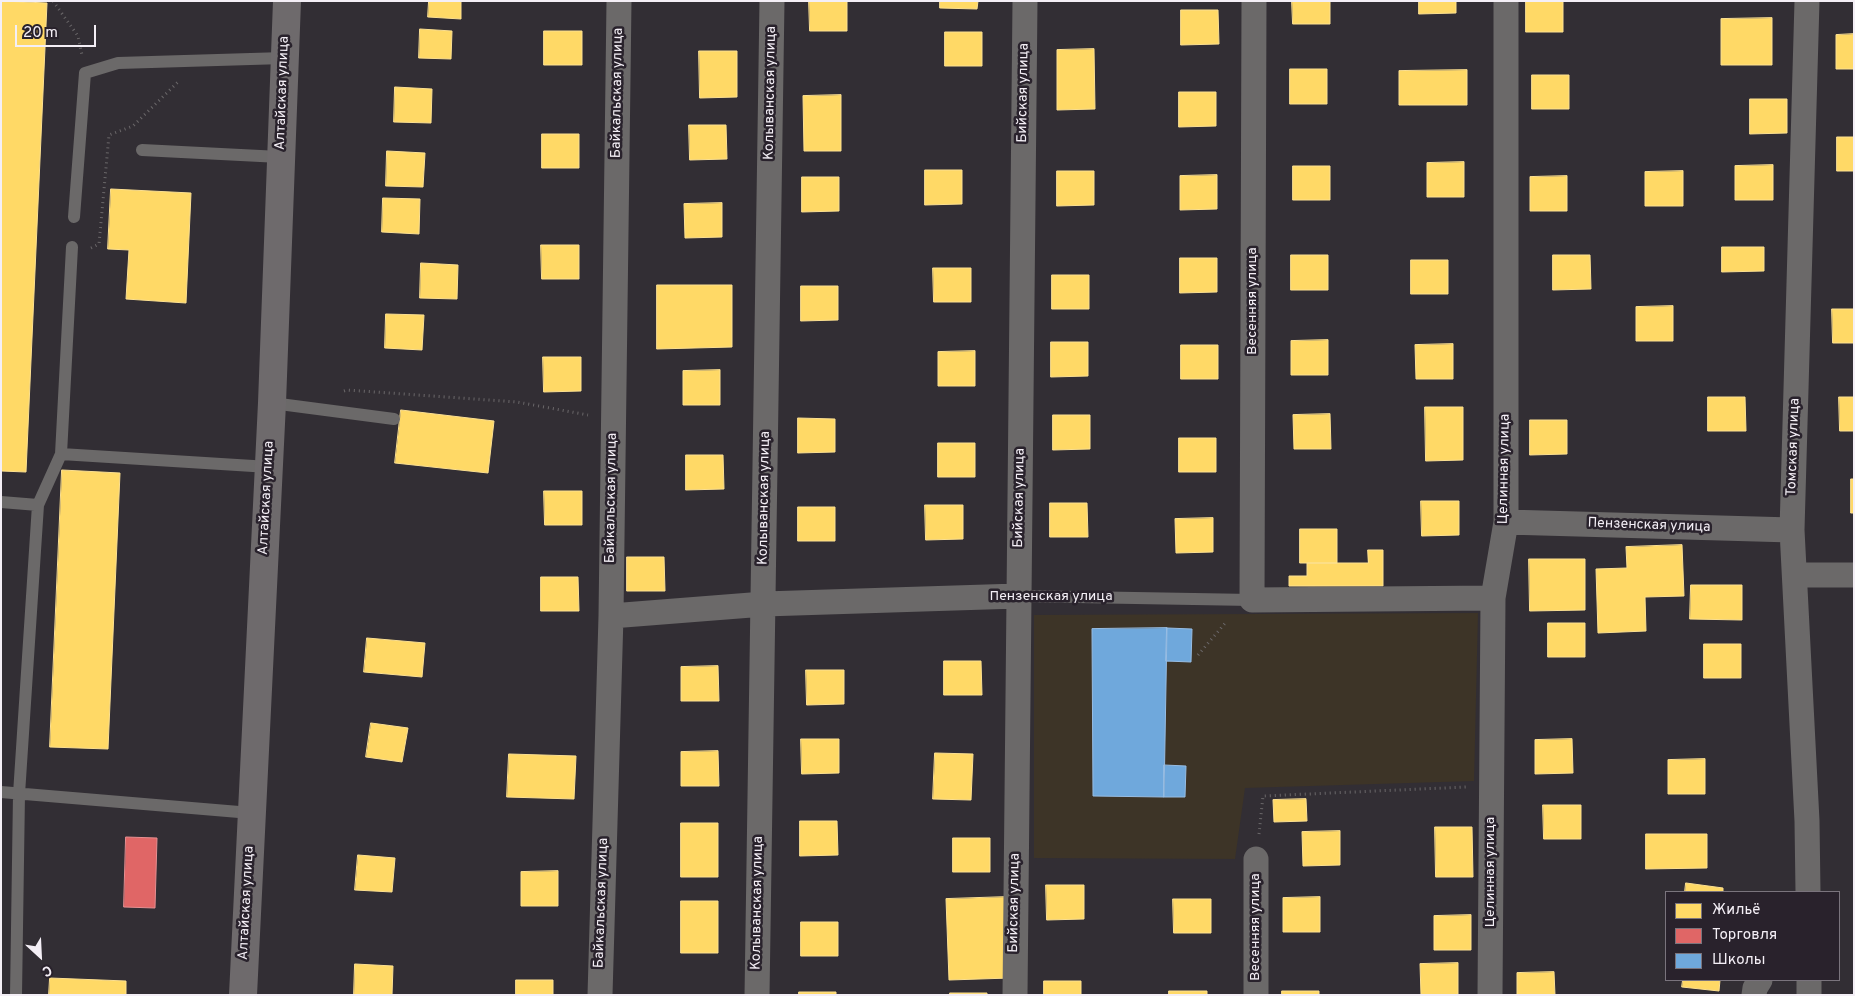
<!DOCTYPE html>
<meta charset="utf-8">
<style>
body{margin:0}
#map{position:relative;width:1855px;height:996px;overflow:hidden;background:#322e34;font-family:Overpass,sans-serif}
canvas{display:block}
.frame{position:absolute;inset:0;border:2px solid #f4eff6;pointer-events:none}
.legend{position:absolute;left:1665px;top:891px;width:175px;height:90px;box-sizing:border-box;background:#29222c;border:1px solid #7a747d;margin:0;padding:6px 9px;list-style:none;font-size:15px;color:#f4eff6}
.legend li{display:flex;align-items:center;gap:10px;height:25px}
.legend b{width:25px;border:1px solid #7a747d}
.north{position:absolute;left:15px;top:931px;width:50px;height:50px;-webkit-text-stroke:4px #29222c;paint-order:stroke;rotate:155deg;font-size:14px;font-weight:700;line-height:20px;text-align:center;color:#f4eff6}
.north::after{content:'';display:block;margin:auto;width:18px;height:22px;background:#f4eff6;clip-path:polygon(50% 0,100% 100%,50% 72%,0 100%)}
.scale{position:absolute;left:15px;top:25px;width:81px;height:22px;box-sizing:border-box;border:2px solid #f4eff6;border-top:0;padding-left:6px;font-size:15px;line-height:18px;white-space:nowrap;color:#f4eff6;-webkit-text-stroke:4px #29222c;paint-order:stroke}
</style>
<div id="map">
<canvas width="1855" height="996"></canvas>
<div class="frame"></div>
<ul class="legend">
<li><b style="height:14px;background:#ffd966"></b>Жильё</li>
<li><b style="height:14px;background:#e06666"></b>Торговля</li>
<li><b style="height:14px;background:#6fa8dc"></b>Школы</li>
</ul>
<div class="north">С</div>
<div class="scale">20 m</div>
</div>
<script>
const ctx = document.querySelector('canvas').getContext('2d');
ctx.lineJoin = 'round';
function paint(path, color) { ctx.fillStyle = color; ctx.fill(path, 'evenodd'); }
function trace(path, color, width, dash) { ctx.strokeStyle = color; ctx.lineWidth = width; ctx.lineCap = dash ? 'butt' : 'round'; ctx.setLineDash(dash || []); ctx.stroke(path); }
function write(font, color, halo, rows, align = 'center') {
  ctx.font = font + ' Overpass,sans-serif'; ctx.lineWidth = 5; ctx.setLineDash([]); ctx.textBaseline = 'middle'; ctx.strokeStyle = halo; ctx.fillStyle = color; for (const [text, x, y, turn = 0] of rows) {
    ctx.save(); ctx.translate(x, y); ctx.rotate((+turn || 0) * Math.PI / 180); ctx.textAlign = isNaN(turn) ? turn : align; if (halo) ctx.strokeText(text, 0, 0); ctx.fillText(text, 0, 0); ctx.restore();
  }
}
const education = new Path2D(`
 M 1478,613 L 1474,781 L 1245,788 L 1235,859 L 1034,858 L 1034,615 Z`);
const homes = new Path2D(`
 M 1,1 L 47,3 L 26,472 L 1,471 Z
 M 429,1 L 461,1 L 461,19 L 428,17 Z
 M 809,1 L 847,1 L 847,31 L 810,31 Z
 M 940,1 L 978,1 L 977,9 L 940,8 Z
 M 1292,1 L 1330,1 L 1330,24 L 1293,24 Z
 M 1419,1 L 1456,1 L 1456,13 L 1419,14 Z
 M 1526,1 L 1563,1 L 1563,32 L 1526,32 Z
 M 1181,10 L 1218,10 L 1219,44 L 1181,45 Z
 M 1772,18 L 1772,65 L 1721,65 L 1721,19 Z
 M 420,29 L 452,31 L 451,59 L 419,58 Z
 M 544,31 L 582,31 L 582,65 L 544,65 Z
 M 945,32 L 982,32 L 982,66 L 945,66 Z
 M 1854,34 L 1854,69 L 1836,69 L 1836,35 Z
 M 1094,49 L 1095,109 L 1057,110 L 1057,50 Z
 M 699,51 L 737,51 L 737,97 L 700,98 Z
 M 1290,69 L 1327,69 L 1327,104 L 1290,104 Z
 M 1467,70 L 1467,105 L 1399,105 L 1399,71 Z
 M 1532,75 L 1569,75 L 1569,109 L 1532,109 Z
 M 395,87 L 432,89 L 431,123 L 394,122 Z
 M 1179,92 L 1216,92 L 1216,126 L 1179,127 Z
 M 841,95 L 841,151 L 804,151 L 803,96 Z
 M 1750,99 L 1787,99 L 1787,133 L 1750,134 Z
 M 689,125 L 726,125 L 727,159 L 690,160 Z
 M 542,134 L 579,134 L 579,168 L 542,168 Z
 M 1837,137 L 1854,137 L 1854,171 L 1837,171 Z
 M 387,151 L 425,153 L 423,187 L 386,186 Z
 M 1464,162 L 1464,197 L 1427,197 L 1427,163 Z
 M 1773,165 L 1773,200 L 1735,200 L 1735,166 Z
 M 1293,166 L 1330,166 L 1330,200 L 1293,200 Z
 M 925,170 L 962,170 L 962,204 L 925,205 Z
 M 1057,171 L 1094,171 L 1094,205 L 1057,206 Z
 M 1683,171 L 1683,206 L 1645,206 L 1645,172 Z
 M 1217,175 L 1217,209 L 1180,210 L 1180,176 Z
 M 1567,176 L 1567,211 L 1530,211 L 1530,177 Z
 M 802,177 L 839,177 L 839,211 L 802,212 Z
 M 111,189 L 191,193 L 186,303 L 126,299 L 129,250 L 108,249 Z
 M 383,198 L 420,199 L 419,234 L 382,232 Z
 M 722,203 L 722,237 L 685,238 L 684,204 Z
 M 541,245 L 579,245 L 579,279 L 542,279 Z
 M 1722,247 L 1764,247 L 1764,271 L 1722,272 Z
 M 1291,255 L 1328,255 L 1328,290 L 1291,290 Z
 M 1553,255 L 1590,255 L 1591,289 L 1553,290 Z
 M 1180,258 L 1217,258 L 1217,292 L 1180,293 Z
 M 1411,260 L 1448,260 L 1448,294 L 1411,294 Z
 M 421,263 L 458,265 L 457,299 L 420,298 Z
 M 933,268 L 971,268 L 971,302 L 934,302 Z
 M 1052,275 L 1089,275 L 1089,309 L 1052,309 Z
 M 657,285 L 732,285 L 732,347 L 657,349 Z
 M 801,286 L 838,286 L 838,320 L 801,321 Z
 M 1673,306 L 1673,341 L 1636,341 L 1636,307 Z
 M 1832,309 L 1854,309 L 1854,343 L 1833,343 Z
 M 386,314 L 424,315 L 422,350 L 385,348 Z
 M 1328,340 L 1328,375 L 1291,375 L 1291,341 Z
 M 1051,342 L 1088,342 L 1088,376 L 1051,377 Z
 M 1453,344 L 1453,379 L 1416,379 L 1415,345 Z
 M 1181,345 L 1218,345 L 1218,379 L 1181,379 Z
 M 975,351 L 975,386 L 938,386 L 938,352 Z
 M 543,357 L 581,357 L 581,391 L 544,392 Z
 M 720,370 L 720,405 L 683,405 L 683,371 Z
 M 1708,397 L 1745,397 L 1746,431 L 1708,431 Z
 M 1839,397 L 1854,397 L 1854,431 L 1840,431 Z
 M 1425,407 L 1463,407 L 1463,460 L 1426,461 Z
 M 401,410 L 494,421 L 488,473 L 395,463 Z
 M 1330,414 L 1331,449 L 1294,449 L 1293,415 Z
 M 1053,415 L 1090,415 L 1090,449 L 1053,450 Z
 M 798,418 L 835,419 L 835,452 L 798,453 Z
 M 1530,420 L 1567,420 L 1567,454 L 1530,455 Z
 M 1179,438 L 1216,438 L 1216,472 L 1179,472 Z
 M 938,443 L 975,443 L 975,477 L 938,477 Z
 M 686,455 L 723,455 L 724,489 L 686,490 Z
 M 62,470 L 120,473 L 108,749 L 50,747 Z
 M 1851,479 L 1854,479 L 1854,513 L 1851,513 Z
 M 544,491 L 582,491 L 582,525 L 545,525 Z
 M 1421,501 L 1459,501 L 1459,535 L 1422,536 Z
 M 1050,503 L 1087,503 L 1088,537 L 1050,537 Z
 M 925,505 L 963,505 L 963,539 L 926,540 Z
 M 798,507 L 835,507 L 835,541 L 798,541 Z
 M 1213,518 L 1213,552 L 1176,553 L 1175,519 Z
 M 1300,529 L 1337,529 L 1337,563 L 1300,563 Z
 M 1682,545 L 1684,596 L 1645,597 L 1646,631 L 1598,633 L 1596,569 L 1627,568 L 1626,547 Z
 M 1368,550 L 1383,550 L 1383,586 L 1289,586 L 1289,576 L 1307,576 L 1307,563 L 1368,563 Z
 M 627,557 L 664,557 L 665,591 L 627,591 Z
 M 1529,559 L 1585,559 L 1585,610 L 1530,611 Z
 M 541,577 L 578,577 L 579,611 L 541,611 Z
 M 1691,585 L 1742,585 L 1742,620 L 1690,619 Z
 M 1548,623 L 1585,623 L 1585,657 L 1548,657 Z
 M 367,638 L 425,643 L 422,677 L 364,672 Z
 M 1704,644 L 1741,644 L 1741,678 L 1704,678 Z
 M 944,661 L 981,661 L 982,695 L 944,695 Z
 M 718,666 L 719,701 L 681,701 L 681,667 Z
 M 806,670 L 844,670 L 844,704 L 807,705 Z
 M 371,723 L 408,728 L 402,762 L 366,757 Z
 M 801,739 L 839,739 L 839,773 L 802,774 Z
 M 1572,739 L 1573,773 L 1535,774 L 1535,740 Z
 M 718,751 L 719,786 L 681,786 L 681,752 Z
 M 935,753 L 973,754 L 971,800 L 933,799 Z
 M 509,754 L 576,756 L 574,799 L 507,797 Z
 M 1705,759 L 1705,794 L 1668,794 L 1668,760 Z
 M 1306,799 L 1307,821 L 1274,822 L 1273,800 Z
 M 1543,805 L 1581,805 L 1581,839 L 1544,839 Z
 M 800,821 L 837,821 L 838,855 L 800,856 Z
 M 681,823 L 718,823 L 718,877 L 681,877 Z
 M 1435,827 L 1472,827 L 1473,877 L 1436,877 Z
 M 1340,831 L 1340,865 L 1303,866 L 1302,832 Z
 M 1646,834 L 1707,834 L 1707,868 L 1646,869 Z
 M 953,838 L 990,838 L 990,872 L 953,872 Z
 M 358,855 L 395,858 L 392,892 L 355,890 Z
 M 558,871 L 558,906 L 521,906 L 521,872 Z
 M 1686,883 L 1723,888 L 1723,892 L 1685,892 Z
 M 1046,885 L 1084,885 L 1084,919 L 1047,920 Z
 M 1007,897 L 1010,978 L 949,980 L 946,899 Z
 M 1320,897 L 1320,932 L 1283,932 L 1283,898 Z
 M 1173,899 L 1211,899 L 1211,933 L 1174,933 Z
 M 681,901 L 718,901 L 718,953 L 681,953 Z
 M 1471,915 L 1471,950 L 1434,950 L 1434,916 Z
 M 801,922 L 838,922 L 838,956 L 801,956 Z
 M 1458,963 L 1458,995 L 1421,995 L 1420,964 Z
 M 355,964 L 393,966 L 392,995 L 354,995 Z
 M 1554,972 L 1555,995 L 1517,995 L 1517,973 Z
 M 50,978 L 126,981 L 126,995 L 49,995 Z
 M 516,980 L 553,980 L 553,995 L 516,995 Z
 M 1683,980 L 1720,980 L 1719,991 L 1682,987 Z
 M 1044,981 L 1081,981 L 1081,995 L 1044,995 Z
 M 1169,991 L 1207,991 L 1207,995 L 1169,995 Z
 M 1282,991 L 1319,991 L 1319,995 L 1282,995 Z
 M 799,992 L 836,992 L 836,995 L 799,995 Z
 M 950,993 L 987,993 L 987,995 L 950,995 Z`);
const shops = new Path2D(`
 M 126,837 L 157,838 L 155,908 L 124,907 Z`);
const schools = new Path2D(`
 M 1167,628 L 1164,797 L 1093,796 L 1092,629 Z
 M 1167,628 L 1192,629 L 1191,662 L 1166,661 Z
 M 1164,765 L 1186,766 L 1185,797 L 1164,797 Z`);
const path = new Path2D(`
 M 53,1 L 78,36 L 82,55
 M 91,248 L 99,244 L 109,135 L 133,126 L 178,82
 M 344,391 L 347,390 L 517,402 L 588,415
 M 1198,655 L 1227,621
 M 1259,834 L 1263,796 L 1466,787`);
const service = new Path2D(`
 M 142,150 L 280,157
 M 74,217 L 85,73 L 118,63 L 284,58
 M 272,403 L 394,419
 M 61,454 L 269,467
 M 1,502 L 38,505
 M 1018,596 L 1252,600
 M 1,792 L 251,813
 M 16,995 L 19,794 L 38,505 L 61,454 L 72,247`);
const minor = new Path2D(`
 M 1254,1 L 1252,600 L 1493,598
 M 1807,1 L 1792,530 L 1807,821 L 1808,892
 M 1506,522 L 1792,530
 M 1795,575 L 1854,575
 M 611,616 L 764,604 L 1018,596
 M 1809,980 L 1809,995
 M 600,995 L 611,616 L 619,1
 M 757,995 L 772,1
 M 1015,995 L 1025,1
 M 1256,995 L 1256,859
 M 1490,995 L 1493,598 L 1506,522 L 1506,1
 M 1754,995 L 1755,988 L 1760,980`);
const secondary = new Path2D(`
 M 243,995 L 272,403 L 287,1`);
const streetNames = [
 ["Алтайская улица",283,93,-88],
 ["Байкальская улица",618,93,-89],
 ["Колыванская улица",771,93,-89],
 ["Бийская улица",1024,93,-89],
 ["Весенняя улица",1253,301,-90],
 ["Томская улица",1794,447,-88],
 ["Целинная улица",1505,469,-89],
 ["Алтайская улица",267,498,-87],
 ["Байкальская улица",612,498,-89],
 ["Колыванская улица",765,498,-89],
 ["Бийская улица",1020,498,-89],
 ["Пензенская улица",1649,526,2],
 ["Пензенская улица",1051,597],
 ["Целинная улица",1491,872,-90],
 ["Алтайская улица",247,903,-87],
 ["Байкальская улица",602,903,-88],
 ["Колыванская улица",758,903,-89],
 ["Бийская улица",1015,903,-89],
 ["Весенняя улица",1256,927,-90]
];
paint(education, '#3d3427');
paint(homes, '#ffd966');
trace(homes, '#fce091', 1);
paint(shops, '#e06666');
trace(shops, '#e68f91', 1);
paint(schools, '#6fa8dc');
trace(schools, '#97bde4', 1);
trace(path, '#6b686a', 3, [1, 4]);
trace(service, '#6b6969', 12);
trace(minor, '#6b6969', 25);
trace(secondary, '#6e6a6c', 28);
write('14px', '#f4eff6', '#29222c', streetNames);
</script>
